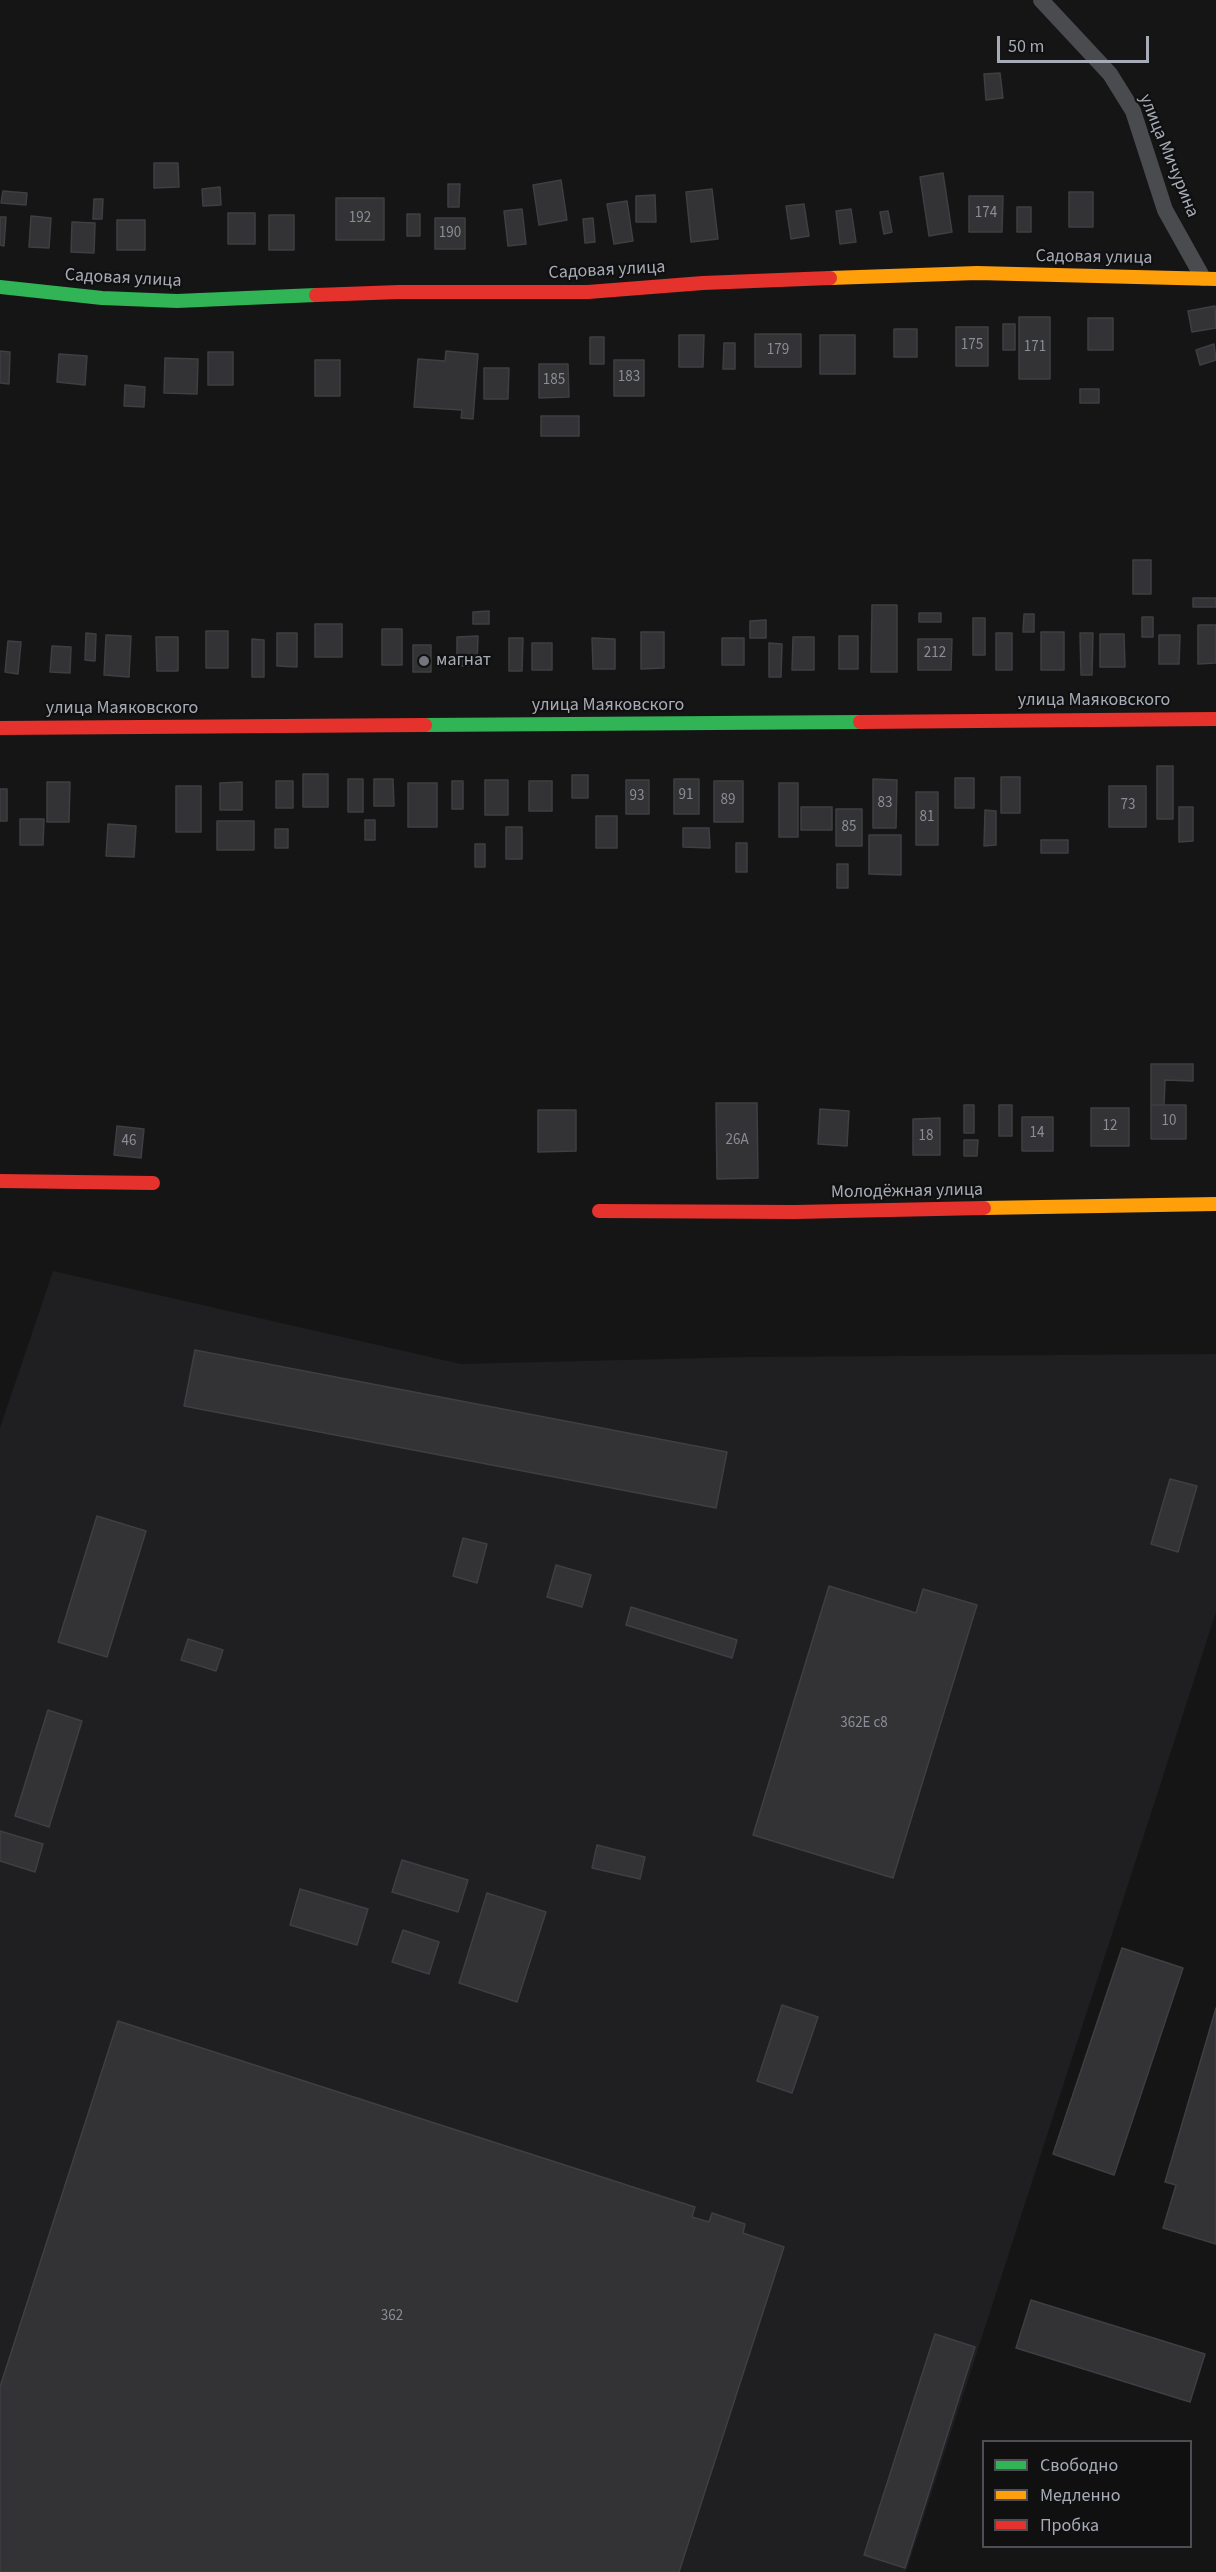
<!DOCTYPE html>
<meta charset="utf-8">
<style>
body{margin:0}
#map{position:relative;width:1216px;height:2572px;overflow:hidden;background:#151516;font-family:"Source Sans 3",sans-serif}
canvas{display:block}
.legend{position:absolute;left:982px;top:2440px;width:210px;height:108px;box-sizing:border-box;background:#101011;border:2px solid #4c4e53;margin:0;padding:8px 10px;list-style:none;font-size:18px;color:#a7abb6}
.legend li{display:flex;align-items:center;gap:12px;height:30px}
.legend b{width:30px;border:2px solid #4c4e53}
.scale{position:absolute;left:997px;top:36px;width:152px;height:27px;box-sizing:border-box;border:3px solid #a7abb6;border-top:0;padding-left:8px;font-size:18px;line-height:21px;white-space:nowrap;color:#a7abb6;-webkit-text-stroke:4px #101011;paint-order:stroke}
</style>
<div id="map">
<canvas width="1216" height="2572"></canvas>
<ul class="legend">
<li><b style="height:8px;background:#30b455"></b>Свободно</li>
<li><b style="height:8px;background:#ff9f0a"></b>Медленно</li>
<li><b style="height:8px;background:#e5322d"></b>Пробка</li>
</ul>
<div class="scale">50 m</div>
</div>
<script>
const ctx = document.querySelector('canvas').getContext('2d');
ctx.lineJoin = 'round';
function paint(path, color) { ctx.fillStyle = color; ctx.fill(path, 'evenodd'); }
function trace(path, color, width, dash) { ctx.strokeStyle = color; ctx.lineWidth = width; ctx.lineCap = dash ? 'butt' : 'round'; ctx.setLineDash(dash || []); ctx.stroke(path); }
function write(font, color, halo, rows, align = 'center') {
  ctx.font = font + ' "Source Sans 3",sans-serif'; ctx.lineWidth = 4.5; ctx.setLineDash([]); ctx.textBaseline = 'middle'; ctx.strokeStyle = halo; ctx.fillStyle = color; for (const [text, x, y, turn = 0] of rows) {
    ctx.save(); ctx.translate(x, y); ctx.rotate((+turn || 0) * Math.PI / 180); ctx.textAlign = isNaN(turn) ? turn : align; if (halo) ctx.strokeText(text, 0, 0); ctx.fillText(text, 0, 0); ctx.restore();
  }
}
const built = new Path2D(`
 M 53,1271 L 461,1364 L 745,1357 L 1216,1354 L 1216,1612 L 906,2572 L 0,2572 L 0,1428 Z`);
const building = new Path2D(`
 M 1000,73 L 1003,98 L 986,100 L 984,74 Z
 M 154,163 L 178,163 L 179,187 L 154,188 Z
 M 943,173 L 952,232 L 929,236 L 920,177 Z
 M 561,180 L 567,220 L 539,225 L 533,185 Z
 M 448,184 L 460,184 L 459,207 L 448,207 Z
 M 220,187 L 221,205 L 203,206 L 202,189 Z
 M 712,189 L 718,239 L 691,242 L 686,192 Z
 M 3,191 L 27,193 L 26,205 L 1,203 Z
 M 1069,192 L 1093,192 L 1093,227 L 1069,227 Z
 M 655,195 L 656,222 L 636,222 L 636,196 Z
 M 969,196 L 1003,196 L 1002,232 L 969,232 Z
 M 336,198 L 384,198 L 384,240 L 336,240 Z
 M 94,199 L 103,199 L 102,219 L 93,219 Z
 M 627,201 L 633,241 L 614,244 L 607,204 Z
 M 804,204 L 809,236 L 791,239 L 786,206 Z
 M 1017,207 L 1031,207 L 1031,232 L 1017,232 Z
 M 522,209 L 526,244 L 508,246 L 504,211 Z
 M 851,209 L 856,242 L 840,244 L 836,211 Z
 M 888,211 L 892,232 L 884,234 L 880,212 Z
 M 228,213 L 255,213 L 255,244 L 228,244 Z
 M 407,214 L 420,214 L 420,236 L 407,236 Z
 M 269,215 L 294,215 L 294,250 L 269,250 Z
 M 31,216 L 51,218 L 49,248 L 29,247 Z
 M 0,217 L 6,217 L 4,246 L 0,245 Z
 M 435,218 L 465,218 L 465,249 L 435,249 Z
 M 593,218 L 595,242 L 585,243 L 583,219 Z
 M 117,220 L 145,220 L 145,250 L 117,250 Z
 M 72,222 L 95,223 L 94,253 L 71,252 Z
 M 1215,306 L 1216,328 L 1192,332 L 1188,311 Z
 M 1019,317 L 1050,317 L 1050,379 L 1019,379 Z
 M 1088,318 L 1113,318 L 1113,350 L 1088,350 Z
 M 1003,324 L 1015,324 L 1015,350 L 1003,350 Z
 M 956,327 L 988,327 L 988,366 L 956,366 Z
 M 894,329 L 917,329 L 917,357 L 894,357 Z
 M 755,334 L 801,334 L 801,367 L 755,367 Z
 M 679,335 L 704,335 L 703,367 L 679,367 Z
 M 820,335 L 855,335 L 855,374 L 820,374 Z
 M 590,337 L 604,337 L 604,364 L 590,364 Z
 M 724,343 L 735,343 L 735,369 L 723,369 Z
 M 1214,344 L 1216,360 L 1200,365 L 1196,350 Z
 M 0,351 L 10,352 L 9,384 L 0,383 Z
 M 446,351 L 478,354 L 473,419 L 461,418 L 462,410 L 414,407 L 418,359 L 445,361 Z
 M 208,352 L 233,352 L 233,385 L 208,385 Z
 M 59,354 L 87,356 L 85,385 L 57,382 Z
 M 165,358 L 198,359 L 197,394 L 164,393 Z
 M 315,360 L 340,360 L 340,396 L 315,396 Z
 M 614,360 L 644,360 L 644,396 L 614,396 Z
 M 539,364 L 568,364 L 569,397 L 539,398 Z
 M 484,368 L 509,368 L 508,399 L 484,399 Z
 M 125,385 L 145,387 L 144,407 L 124,406 Z
 M 1080,389 L 1099,389 L 1099,403 L 1080,403 Z
 M 541,416 L 579,416 L 579,436 L 541,436 Z
 M 1133,560 L 1151,560 L 1151,594 L 1133,594 Z
 M 1193,598 L 1216,598 L 1216,607 L 1193,607 Z
 M 872,605 L 897,605 L 897,672 L 871,672 Z
 M 489,611 L 489,624 L 473,624 L 473,612 Z
 M 919,613 L 941,613 L 941,622 L 919,622 Z
 M 1024,614 L 1034,614 L 1034,632 L 1023,632 Z
 M 1142,617 L 1153,617 L 1153,637 L 1142,637 Z
 M 973,618 L 985,618 L 985,655 L 973,655 Z
 M 766,620 L 766,638 L 750,638 L 750,621 Z
 M 315,624 L 342,624 L 342,657 L 315,657 Z
 M 1198,625 L 1216,625 L 1216,663 L 1198,664 Z
 M 382,629 L 402,629 L 402,665 L 382,665 Z
 M 206,631 L 228,631 L 228,668 L 206,668 Z
 M 641,632 L 664,632 L 664,668 L 641,669 Z
 M 1041,632 L 1064,632 L 1064,670 L 1041,670 Z
 M 86,633 L 96,634 L 95,661 L 85,660 Z
 M 277,633 L 297,633 L 297,667 L 277,666 Z
 M 996,633 L 1012,633 L 1012,670 L 996,670 Z
 M 1080,633 L 1093,633 L 1092,675 L 1081,675 Z
 M 1100,634 L 1124,634 L 1125,667 L 1100,667 Z
 M 106,635 L 131,636 L 129,677 L 104,675 Z
 M 1159,635 L 1180,635 L 1179,664 L 1159,664 Z
 M 478,636 L 477,666 L 457,666 L 457,637 Z
 M 839,636 L 858,636 L 858,669 L 839,669 Z
 M 156,637 L 178,637 L 178,671 L 157,671 Z
 M 793,637 L 814,637 L 814,670 L 792,670 Z
 M 509,638 L 523,638 L 522,671 L 509,671 Z
 M 592,638 L 615,639 L 615,669 L 593,669 Z
 M 722,638 L 744,638 L 744,665 L 722,665 Z
 M 252,639 L 264,640 L 264,677 L 252,677 Z
 M 918,639 L 952,639 L 951,670 L 918,670 Z
 M 8,641 L 21,642 L 18,674 L 5,672 Z
 M 532,643 L 552,643 L 552,670 L 532,670 Z
 M 769,643 L 782,644 L 781,677 L 769,677 Z
 M 413,645 L 431,645 L 431,672 L 413,672 Z
 M 52,646 L 71,647 L 70,673 L 50,672 Z
 M 1157,766 L 1173,766 L 1173,819 L 1157,819 Z
 M 303,774 L 328,774 L 328,807 L 303,807 Z
 M 572,775 L 588,775 L 588,798 L 572,798 Z
 M 1001,777 L 1020,777 L 1020,813 L 1001,813 Z
 M 955,778 L 974,778 L 974,808 L 955,808 Z
 M 348,779 L 363,779 L 363,812 L 348,812 Z
 M 374,779 L 393,779 L 394,806 L 374,806 Z
 M 674,779 L 699,779 L 699,814 L 674,814 Z
 M 873,779 L 897,780 L 896,828 L 873,828 Z
 M 485,780 L 508,780 L 508,815 L 485,815 Z
 M 626,780 L 649,780 L 649,814 L 626,814 Z
 M 276,781 L 293,781 L 293,808 L 276,808 Z
 M 452,781 L 463,781 L 463,809 L 452,809 Z
 M 529,781 L 552,781 L 552,811 L 529,811 Z
 M 714,781 L 743,781 L 743,822 L 714,822 Z
 M 47,782 L 70,782 L 69,822 L 47,822 Z
 M 242,782 L 242,810 L 220,810 L 220,783 Z
 M 408,783 L 437,783 L 437,827 L 408,827 Z
 M 779,783 L 798,783 L 798,837 L 779,837 Z
 M 176,786 L 201,786 L 201,832 L 176,832 Z
 M 1109,786 L 1146,786 L 1146,827 L 1109,827 Z
 M 0,789 L 7,789 L 7,821 L 0,821 Z
 M 916,792 L 938,792 L 938,845 L 916,845 Z
 M 801,807 L 832,807 L 832,830 L 801,830 Z
 M 1179,807 L 1193,807 L 1193,841 L 1179,842 Z
 M 836,809 L 862,809 L 862,846 L 836,846 Z
 M 985,810 L 996,811 L 996,845 L 984,846 Z
 M 596,816 L 617,816 L 617,848 L 596,848 Z
 M 20,819 L 44,819 L 43,845 L 20,845 Z
 M 365,820 L 375,820 L 375,840 L 365,840 Z
 M 217,821 L 254,821 L 254,850 L 217,850 Z
 M 108,824 L 136,826 L 134,857 L 106,856 Z
 M 506,827 L 522,827 L 522,859 L 506,859 Z
 M 683,828 L 709,828 L 710,848 L 683,847 Z
 M 275,829 L 288,829 L 288,848 L 275,848 Z
 M 869,835 L 901,835 L 901,875 L 869,874 Z
 M 1041,840 L 1068,840 L 1068,853 L 1041,853 Z
 M 736,843 L 747,843 L 747,872 L 736,872 Z
 M 475,844 L 485,844 L 485,867 L 475,867 Z
 M 837,864 L 848,864 L 848,888 L 837,888 Z
 M 1151,1064 L 1193,1064 L 1193,1081 L 1165,1080 L 1164,1105 L 1151,1105 Z
 M 716,1103 L 757,1103 L 758,1178 L 717,1179 Z
 M 964,1105 L 974,1105 L 974,1133 L 964,1133 Z
 M 999,1105 L 1012,1105 L 1012,1136 L 999,1136 Z
 M 1151,1105 L 1186,1105 L 1186,1139 L 1151,1139 Z
 M 1091,1108 L 1129,1108 L 1129,1146 L 1091,1146 Z
 M 820,1109 L 849,1111 L 847,1146 L 818,1144 Z
 M 538,1110 L 576,1110 L 576,1151 L 538,1152 Z
 M 1022,1117 L 1053,1117 L 1053,1151 L 1022,1151 Z
 M 940,1118 L 940,1155 L 913,1155 L 913,1119 Z
 M 117,1126 L 144,1129 L 141,1158 L 114,1155 Z
 M 964,1140 L 978,1140 L 977,1156 L 964,1156 Z
 M 195,1350 L 727,1452 L 716,1508 L 184,1406 Z
 M 1170,1479 L 1197,1486 L 1178,1552 L 1151,1544 Z
 M 97,1516 L 146,1531 L 107,1657 L 58,1642 Z
 M 463,1538 L 487,1544 L 477,1583 L 453,1576 Z
 M 556,1565 L 591,1575 L 582,1607 L 547,1597 Z
 M 829,1586 L 916,1613 L 923,1589 L 977,1605 L 893,1878 L 753,1835 Z
 M 631,1607 L 737,1640 L 732,1658 L 626,1625 Z
 M 188,1639 L 223,1650 L 216,1671 L 181,1660 Z
 M 48,1710 L 82,1721 L 49,1827 L 15,1816 Z
 M 0,1831 L 43,1844 L 35,1872 L 0,1861 Z
 M 597,1845 L 645,1857 L 640,1879 L 592,1868 Z
 M 402,1860 L 468,1880 L 458,1912 L 392,1892 Z
 M 300,1889 L 368,1909 L 357,1945 L 290,1925 Z
 M 487,1893 L 546,1912 L 517,2002 L 459,1983 Z
 M 403,1930 L 439,1942 L 429,1974 L 392,1962 Z
 M 1122,1948 L 1183,1968 L 1114,2175 L 1053,2154 Z
 M 782,2005 L 818,2017 L 792,2093 L 757,2081 Z
 M 1216,2008 L 1216,2244 L 1163,2228 L 1176,2185 L 1165,2182 Z
 M 118,2021 L 695,2207 L 692,2217 L 709,2222 L 712,2213 L 745,2224 L 743,2233 L 784,2247 L 679,2572 L 0,2572 L 0,2387 Z
 M 1031,2300 L 1205,2354 L 1190,2402 L 1016,2348 Z
 M 935,2334 L 975,2347 L 905,2568 L 864,2555 Z`);
const street = new Path2D(`
 M 1041,0 L 1110,74 L 1133,111 L 1165,210 L 1203,278`);
const fast = new Path2D(`
 M 0,287 L 102,298 L 177,301 L 316,295
 M 425,725 L 860,722`);
const slow = new Path2D(`
 M 830,278 L 977,273 L 1216,279
 M 984,1208 L 1216,1204`);
const jam = new Path2D(`
 M 316,295 L 399,292 L 588,292 L 703,283 L 830,278
 M 860,722 L 1216,719
 M 0,728 L 425,725
 M 0,1181 L 153,1183
 M 599,1211 L 795,1212 L 984,1208`);
const markers = [
 [424,661,6,"#74767e"]
];
const numberNames = [
 ["174",986,214],
 ["192",360,219],
 ["190",450,234],
 ["175",972,346],
 ["171",1035,348],
 ["179",778,351],
 ["183",629,378],
 ["185",554,381],
 ["212",935,654],
 ["91",686,796],
 ["93",637,797],
 ["89",728,801],
 ["83",885,804],
 ["73",1128,806],
 ["81",927,818],
 ["85",849,828],
 ["10",1169,1122],
 ["12",1110,1127],
 ["14",1037,1134],
 ["18",926,1137],
 ["26А",737,1141],
 ["46",129,1142],
 ["362Е с8",864,1724],
 ["362",392,2317]
];
const streetNames = [
 ["улица Мичурина",1168,156,68],
 ["Садовая улица",1094,258,1],
 ["Садовая улица",607,271,-3],
 ["Садовая улица",123,279,3],
 ["улица Маяковского",1094,701],
 ["улица Маяковского",608,706],
 ["улица Маяковского",122,709],
 ["Молодёжная улица",907,1192,-1]
];
const poiNames = [
 ["магнат",436,661]
];
paint(built, '#1f1f21');
paint(building, '#333335');
trace(building, '#3e3f42', 1.5);
trace(street, '#4a4b4e', 16);
trace(fast, '#30b455', 14);
trace(slow, '#ff9f0a', 14);
trace(jam, '#e5322d', 14);
for (const [x, y, r, color] of markers) { const dot = new Path2D(); dot.arc(x, y, r, 0, 2 * Math.PI); ctx.fillStyle = color; ctx.fill(dot); trace(dot, '#101011', 2); }
write('15px', '#8a8d96', null, numberNames);
write('18px', '#a7abb6', '#101011', streetNames);
write('18px', '#a7abb6', '#101011', poiNames, 'left');
</script>
